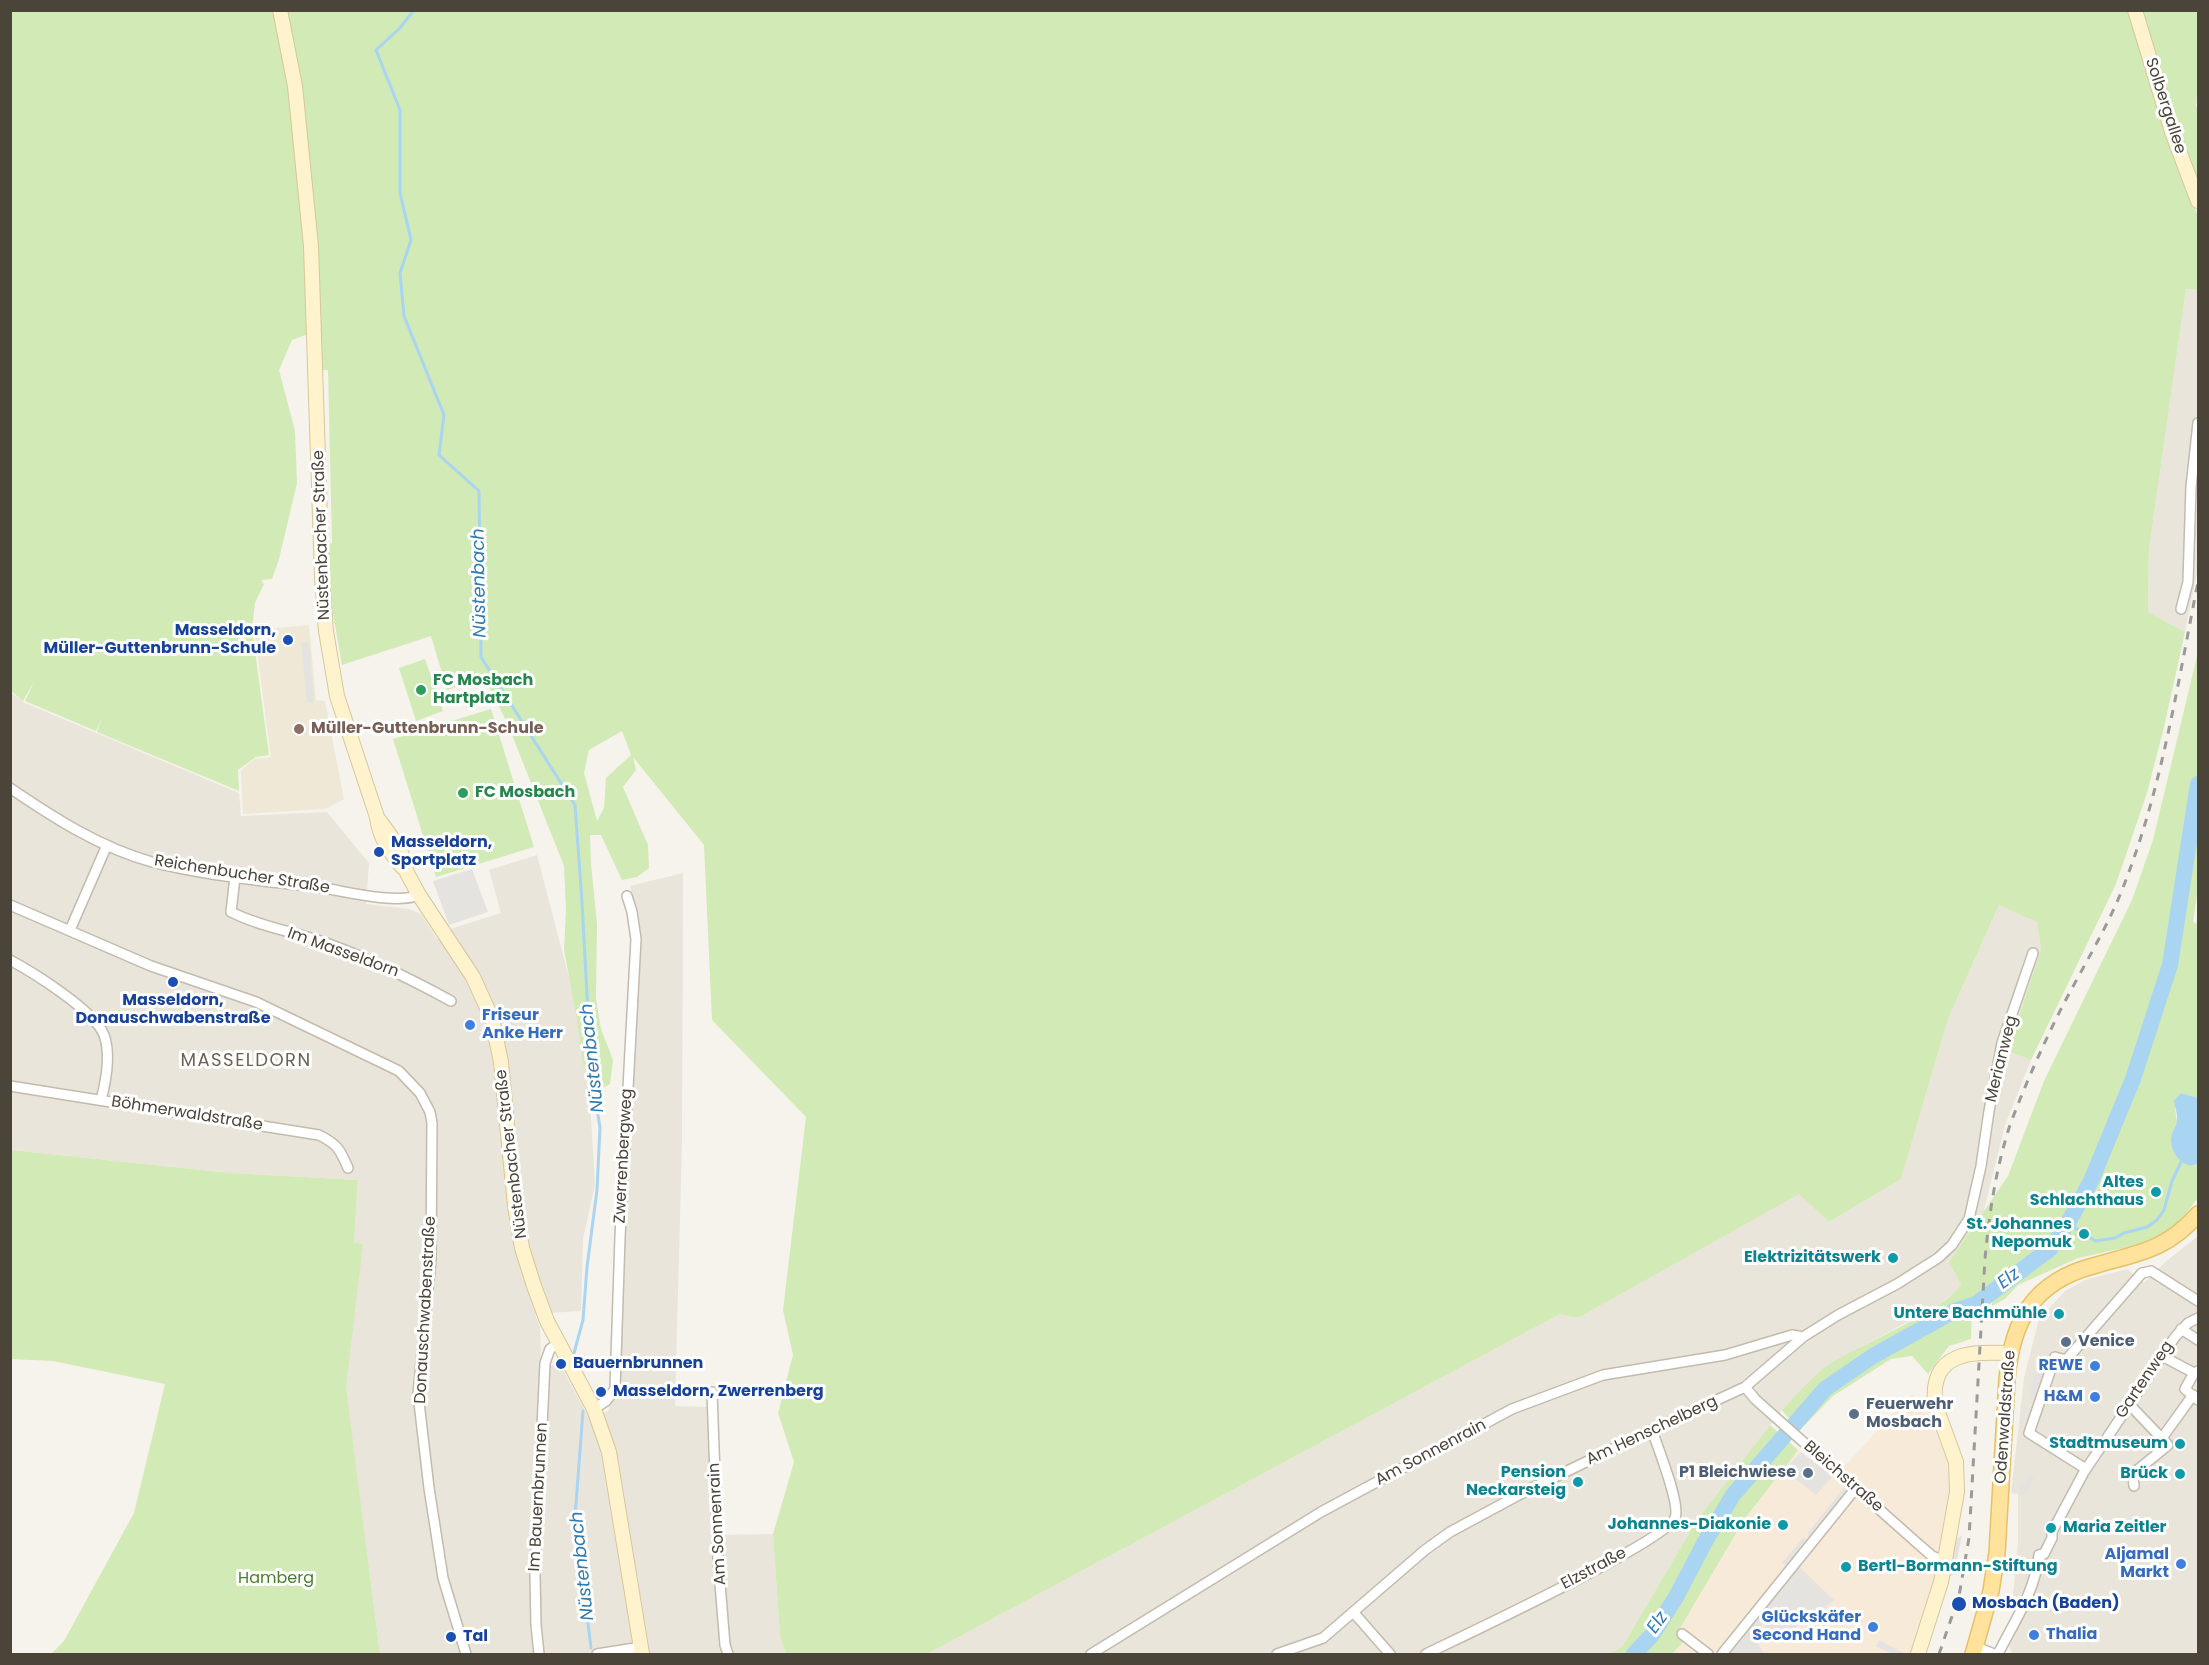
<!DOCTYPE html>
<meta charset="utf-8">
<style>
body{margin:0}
#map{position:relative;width:2209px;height:1665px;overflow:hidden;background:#f6f3ec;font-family:Poppins,sans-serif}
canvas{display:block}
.frame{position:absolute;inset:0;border:12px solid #4b4439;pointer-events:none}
</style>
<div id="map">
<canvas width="2209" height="1665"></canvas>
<div class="frame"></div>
</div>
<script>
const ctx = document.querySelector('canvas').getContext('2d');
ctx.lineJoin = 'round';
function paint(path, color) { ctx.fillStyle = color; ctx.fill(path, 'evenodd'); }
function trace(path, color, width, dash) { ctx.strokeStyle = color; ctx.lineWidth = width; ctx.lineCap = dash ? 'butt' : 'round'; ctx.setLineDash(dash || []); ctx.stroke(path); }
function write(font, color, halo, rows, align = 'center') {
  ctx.font = font + ' Poppins,sans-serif'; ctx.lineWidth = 6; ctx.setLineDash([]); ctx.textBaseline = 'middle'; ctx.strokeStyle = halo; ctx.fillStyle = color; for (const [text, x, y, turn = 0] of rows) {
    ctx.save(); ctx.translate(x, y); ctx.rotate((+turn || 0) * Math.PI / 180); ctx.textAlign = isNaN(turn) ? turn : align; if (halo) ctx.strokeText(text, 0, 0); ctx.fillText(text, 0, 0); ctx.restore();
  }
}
const residential = new Path2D(`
 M 2186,289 L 2198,290 L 2198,568 L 2185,632 L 2148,612 L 2149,549 Z
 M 10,692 L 25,703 L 239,793 L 241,816 L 327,812 L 369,863 L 366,904 L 409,909 L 421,914 L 437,939 L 450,929 L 501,913 L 489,870 L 537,855 L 580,1020 L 588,1068 L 595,1185 L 583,1239 L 581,1311 L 535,1314 L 540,1327 L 541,1366 L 560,1365 L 591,1421 L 608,1411 L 613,1399 L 620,1392 L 620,1339 L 641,932 L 630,886 L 683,873 L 682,1141 L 675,1406 L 711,1407 L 713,1535 L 773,1534 L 780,1637 L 786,1654 L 375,1654 L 379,1645 L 345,1384 L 358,1180 L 230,1173 L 11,1150 Z
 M 1999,905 L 2037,921 L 2041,949 L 2008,1051 L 2031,1060 L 2005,1125 L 1983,1214 L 1949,1262 L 1961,1285 L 1958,1290 L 1935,1307 L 1829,1364 L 1782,1410 L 1697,1520 L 1622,1647 L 1608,1654 L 927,1654 L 1560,1314 L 1578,1318 L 1799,1193 L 1829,1222 L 1901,1179 L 1948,1019 Z
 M 2198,1236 L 2198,1654 L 2012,1654 L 2009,1646 L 2029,1602 L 2013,1596 L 2018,1542 L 2018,1494 L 2011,1493 L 2024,1378 L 2039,1319 L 2065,1291 L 2085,1280 L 2127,1269 L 2144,1283 L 2164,1263 Z`);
const commercial = new Path2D(`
 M 1912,1394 L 1923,1403 L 1950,1464 L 1951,1493 L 1943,1545 L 1919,1654 L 1672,1654 L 1689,1637 L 1679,1630 L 1744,1521 L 1798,1450 L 1834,1477 Z`);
const education = new Path2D(`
 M 309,625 L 316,700 L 325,701 L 344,799 L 326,809 L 243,814 L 241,770 L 255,759 L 271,757 L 254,630 Z`);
const green = new Path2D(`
 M 10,11 L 2131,11 L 2198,217 L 2198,290 L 2186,289 L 2149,549 L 2148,612 L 2185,632 L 2164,727 L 2147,793 L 2116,884 L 2031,1060 L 2008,1051 L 2041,949 L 2037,922 L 1999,905 L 1948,1019 L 1901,1179 L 1829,1222 L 1799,1194 L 1578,1318 L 1560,1314 L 927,1654 L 786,1654 L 780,1637 L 773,1534 L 794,1462 L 778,1413 L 793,1355 L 783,1310 L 806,1117 L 712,1020 L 704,845 L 633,757 L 636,770 L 623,787 L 648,845 L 649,868 L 637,877 L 622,880 L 601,835 L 590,835 L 591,864 L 597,924 L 596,999 L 601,1029 L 613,1060 L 610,1084 L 594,1092 L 583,1064 L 577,1020 L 564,950 L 566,910 L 564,866 L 508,725 L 485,678 L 447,690 L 431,636 L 342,665 L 330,596 L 327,544 L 332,543 L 328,370 L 323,370 L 320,330 L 292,340 L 279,370 L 295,431 L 297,483 L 279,559 L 272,579 L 261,580 L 264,584 L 255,603 L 252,629 L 269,755 L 256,757 L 238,770 L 239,791 L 97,732 L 102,717 L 96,731 L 25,701 L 34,682 L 23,701 L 11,691 ZM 622,731 L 631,755 L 606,778 L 604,808 L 597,821 L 584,773 L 589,750 Z
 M 2142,11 L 2198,11 L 2198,77 L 2196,107 L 2198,107 L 2198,177 L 2195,177 L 2178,130 Z
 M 2198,652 L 2198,888 L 2193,922 L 2198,924 L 2198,1098 L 2181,1093 L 2175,1108 L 2177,1122 L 2171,1136 L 2195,1166 L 2198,1164 L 2198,1198 L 2178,1223 L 2156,1241 L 2078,1258 L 2018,1285 L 2005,1299 L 1992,1306 L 1992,1298 L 1972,1308 L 1971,1339 L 1949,1346 L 1928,1374 L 1912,1356 L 1891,1359 L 1833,1396 L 1799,1431 L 1782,1410 C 1796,1396 1814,1374 1831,1363 C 1860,1345 1945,1310 1961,1285 L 1949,1262 L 2008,1176 L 2044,1081 L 2132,900 L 2153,840 Z
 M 425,659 L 443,711 L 416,721 L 399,668 Z
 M 491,709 L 534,847 L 436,877 L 393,739 Z
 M 11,1150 L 230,1173 L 358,1180 L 354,1243 L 363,1244 L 346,1387 L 380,1654 L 51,1654 L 64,1641 L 134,1513 L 165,1384 L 53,1361 L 11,1359 Z
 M 1770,1425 L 1798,1450 L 1744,1520 L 1679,1630 L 1689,1636 L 1672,1654 L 1608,1654 L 1622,1647 L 1697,1520 Z`);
const parking = new Path2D(`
 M 309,642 L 314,702 L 307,702 L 301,643 Z
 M 472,869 L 488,912 L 449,925 L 433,881 Z
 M 2041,1360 L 2049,1362 L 2040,1380 L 2037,1398 L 2030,1397 L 2033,1376 Z
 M 1801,1452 L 1833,1476 L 1816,1495 L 1784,1470 Z
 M 2030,1475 L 2035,1479 L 2023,1496 L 2018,1492 Z
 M 1845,1486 L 1853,1492 L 1814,1540 L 1807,1534 Z
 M 1962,1535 L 1954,1574 L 1947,1579 L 1954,1541 Z
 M 1803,1538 L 1811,1544 L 1791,1569 L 1782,1563 Z
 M 1798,1566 L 1834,1600 L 1821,1611 L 1774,1641 L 1763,1624 L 1751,1632 L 1764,1654 L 1729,1654 L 1728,1652 Z
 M 1879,1640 L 1906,1654 L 1892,1654 L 1876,1646 Z`);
const water = new Path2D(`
 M 2181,1093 L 2198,1098 L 2198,1164 C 2184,1170 2171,1154 2171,1139 C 2171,1133 2176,1127 2177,1121 C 2178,1114 2175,1108 2174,1101 Z`);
const stream = new Path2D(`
 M 414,10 L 400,28 L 376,50 L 400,110 L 400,193 L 411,240 L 400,273 L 404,316 L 444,415 L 439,455 L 479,491 L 481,657 L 575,805 L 582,902 L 591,1069 L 600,1128 L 597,1190 L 587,1267 L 583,1320 L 574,1353
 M 2068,1223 L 2095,1241 L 2115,1238 L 2124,1233 L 2147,1227 L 2157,1220 L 2164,1210 L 2172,1181 L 2182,1160
 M 583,1411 L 575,1517 L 591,1648`);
const river = new Path2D(`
 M 1634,1654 L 1652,1635 L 1676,1597 L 1706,1540 L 1733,1495 L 1825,1389 L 1873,1356 L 1954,1311 L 1976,1304 L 2050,1249 L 2068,1223 L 2091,1181 L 2133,1079 L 2170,965 L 2198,784`);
const street = new Path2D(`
 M 2181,609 L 2188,582 L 2191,487 L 2198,423
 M 10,788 C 54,818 101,848 152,862 C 210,877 270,881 329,889 C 352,893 399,904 419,895
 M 235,877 L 231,912 C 261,927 295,932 326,943 C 370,959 411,979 451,1001
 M 10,905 L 151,966 L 256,1002 L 399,1071 L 420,1093 L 430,1112 L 432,1123 L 431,1259 L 418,1394 L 429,1488 L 443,1578 L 466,1654
 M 70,930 L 107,845
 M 10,960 C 34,973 95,1011 104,1035 C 111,1054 106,1081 101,1100
 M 10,1086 L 319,1135 C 337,1144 340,1149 348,1168
 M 2181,1329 L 2198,1340
 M 2162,1356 L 2194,1373 L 2198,1371
 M 2194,1373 L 2185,1389 L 2198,1400
 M 1745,1387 L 1755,1399 L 1774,1416 L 1916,1542 L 1932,1556 L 1946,1562
 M 712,1392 L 718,1559 L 725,1645 L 728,1654
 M 2129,1404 L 2168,1445 L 2135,1472 L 2133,1477 L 2134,1486
 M 594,1409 L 606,1401 L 615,1389 L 620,1237 L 636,939 L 632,912 L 627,896
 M 2162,1438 L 2193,1395
 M 2086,1469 L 2029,1433 L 2055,1357 L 2066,1360 L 2142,1273 L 2151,1271 L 2198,1301
 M 1354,1613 L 1390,1654
 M 1682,1634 L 1708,1654
 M 1974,1646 L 1994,1654
 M 539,1654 L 536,1625 L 535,1575 L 545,1363 L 550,1349 L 558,1343
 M 597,1654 L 641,1647
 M 1091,1654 L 1321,1512 L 1512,1409 L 1603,1375 L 1725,1355 L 1792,1335 L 1803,1337
 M 1277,1654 L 1323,1638 L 1425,1550 L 1450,1532 L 1528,1490 L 1652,1430 L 1745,1387 L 1803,1337 L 1838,1315 L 1897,1284 L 1938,1258 L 1952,1245 L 1969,1219 L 1981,1166 L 1989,1111 L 2002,1043 L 2033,953
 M 1426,1654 C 1461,1637 1666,1541 1675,1518 C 1681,1504 1657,1446 1652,1430
 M 1722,1654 L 1856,1488
 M 1998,1654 C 2014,1622 2035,1592 2039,1555 L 2044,1554 L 2052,1538 L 2052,1532 L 2084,1472 L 2175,1337 L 2188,1323 L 2198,1318`);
const secondary = new Path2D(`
 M 280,10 L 295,86 L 311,246 L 322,578 L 326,631 L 337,696 L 377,817 C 379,837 390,852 402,867
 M 2135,10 L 2172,132 L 2198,201
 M 377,817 L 400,849 L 407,873 L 419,895 L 473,977 L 492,1019 L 501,1062 L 515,1206 L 522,1248 L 534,1286 L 547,1321 L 594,1409 L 609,1452 L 642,1654
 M 1918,1654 L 1941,1582 L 1957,1492 L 1956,1462 L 1935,1404 C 1930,1351 1971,1352 2009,1353`);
const primary = new Path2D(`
 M 1973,1654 L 1991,1591 L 1997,1553 L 2007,1379 C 2012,1321 2033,1282 2093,1266 C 2137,1253 2166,1251 2198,1214`);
const rail = new Path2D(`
 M 1939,1654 L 1959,1596 L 1969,1538 L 1985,1259 C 1989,1214 1996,1168 2010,1125 C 2023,1090 2039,1054 2055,1021 C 2076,978 2102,938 2120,895 C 2161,795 2177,687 2198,582`);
const markers = [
 [288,640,6,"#1a4fb4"],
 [421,690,6,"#2e9e5b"],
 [299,729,6,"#8d6e63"],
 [463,793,6,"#2e9e5b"],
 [379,852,6,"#1a4fb4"],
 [173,982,6,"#1a4fb4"],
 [470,1025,6,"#3f7fe0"],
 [2156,1192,6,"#0f9aa8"],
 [2084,1234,6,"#0f9aa8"],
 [1893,1258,6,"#0f9aa8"],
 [2059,1314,6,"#0f9aa8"],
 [2066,1342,6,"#5c6f8a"],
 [561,1364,6,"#1a4fb4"],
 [2095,1366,6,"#3f7fe0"],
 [601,1392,6,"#1a4fb4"],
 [2095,1397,6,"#3f7fe0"],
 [1854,1414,6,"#5c6f8a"],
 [2180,1444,6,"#0f9aa8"],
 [1808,1473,6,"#5c6f8a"],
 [2180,1474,6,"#0f9aa8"],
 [1578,1482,6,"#0f9aa8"],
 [1783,1525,6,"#0f9aa8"],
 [2051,1528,6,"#0f9aa8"],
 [2181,1564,6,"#3f7fe0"],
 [1846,1567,6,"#0f9aa8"],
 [1959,1604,8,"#1a4fb4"],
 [1873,1627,6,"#3f7fe0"],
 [2034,1635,6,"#3f7fe0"],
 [451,1637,6,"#1a4fb4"]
];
const streetNames = [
 ["Solbergallee",2165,106,72],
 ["Nüstenbacher Straße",322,535,-92],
 ["Reichenbucher Straße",242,875,9],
 ["Im Masseldorn",343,953,20],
 ["Merianweg",2002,1059,-76],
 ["Böhmerwaldstraße",187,1114,9],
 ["Nüstenbacher Straße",512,1154,-97],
 ["Zwerrenbergweg",624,1156,-87],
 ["Donauschwabenstraße",426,1310,-87],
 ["Gartenweg",2145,1380,-56],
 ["Odenwaldstraße",2006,1417,-86],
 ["Am Henschelberg",1652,1431,-25],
 ["Am Sonnenrain",1431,1453,-28],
 ["Bleichstraße",1843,1477,41],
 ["Im Bauernbrunnen",539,1497,-87],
 ["Am Sonnenrain",718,1524,-93],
 ["Elzstraße",1594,1569,-28]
];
const transitNames = [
 ["Masseldorn,",276,631,"right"],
 ["Müller-Guttenbrunn-Schule",276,649,"right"],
 ["Masseldorn,",391,843],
 ["Sportplatz",391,861],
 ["Masseldorn,",173,1001,"center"],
 ["Donauschwabenstraße",173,1019,"center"],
 ["Bauernbrunnen",573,1364],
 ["Masseldorn, Zwerrenberg",613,1392],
 ["Mosbach (Baden)",1972,1604],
 ["Tal",463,1637]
];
const leisureNames = [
 ["FC Mosbach",433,681],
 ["Hartplatz",433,699],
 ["FC Mosbach",475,793]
];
const educationNames = [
 ["Müller-Guttenbrunn-Schule",311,729]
];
const shopNames = [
 ["Friseur",482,1016,"left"],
 ["Anke Herr",482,1034,"left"],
 ["REWE",2083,1366],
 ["H&M",2083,1397],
 ["Aljamal",2169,1555],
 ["Markt",2169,1573],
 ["Glückskäfer",1861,1618],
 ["Second Hand",1861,1636],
 ["Thalia",2046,1635,"left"]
];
const cultureNames = [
 ["Altes",2144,1183],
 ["Schlachthaus",2144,1201],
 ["St. Johannes",2072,1225],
 ["Nepomuk",2072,1243],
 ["Elektrizitätswerk",1881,1258],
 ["Untere Bachmühle",2047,1314],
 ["Stadtmuseum",2168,1444],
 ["Pension",1566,1473],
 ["Neckarsteig",1566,1491],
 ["Brück",2168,1474],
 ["Johannes-Diakonie",1771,1525],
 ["Maria Zeitler",2063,1528,"left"],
 ["Bertl-Bormann-Stiftung",1858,1567,"left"]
];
const serviceNames = [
 ["Venice",2078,1342],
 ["Feuerwehr",1866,1405],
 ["Mosbach",1866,1423],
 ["P1 Bleichwiese",1796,1473,"right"]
];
const parkNames = [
 ["Hamberg",276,1579]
];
const waterNames = [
 ["Nüstenbach",480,583,-91],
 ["Nüstenbach",593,1058,-96],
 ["Elz",2009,1279,-37],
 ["Nüstenbach",583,1566,-96],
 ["Elz",1658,1623,-54]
];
const neighbourhoodNames = [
 ["MASSELDORN",246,1061]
];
paint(residential, '#eae5da');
paint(commercial, '#f7ead8');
paint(education, '#efe8d6');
paint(green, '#d2eab5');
paint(parking, '#e5e3e0');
paint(water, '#a9d4f2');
trace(stream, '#a9d4f2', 3);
trace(river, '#a9d4f2', 16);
trace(street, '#c2bbae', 12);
trace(secondary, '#d6c79b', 16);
trace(primary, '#e6c16a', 18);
trace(street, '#fff', 9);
trace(secondary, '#fff3cd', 14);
trace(primary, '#ffe39c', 15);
trace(rail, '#9a9a9a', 3, [8, 8]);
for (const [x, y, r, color] of markers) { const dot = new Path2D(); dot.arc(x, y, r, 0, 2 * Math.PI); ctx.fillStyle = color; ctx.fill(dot); trace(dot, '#fff', 2); }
write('16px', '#4b4439', '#fff', streetNames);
write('bold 16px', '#164399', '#fff', transitNames, 'left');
write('bold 16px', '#27864d', '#fff', leisureNames, 'left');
write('bold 16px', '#785e54', '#fff', educationNames, 'left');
write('bold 16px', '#366cbe', '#fff', shopNames, 'right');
write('bold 16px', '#0d838f', '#fff', cultureNames, 'right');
write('bold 16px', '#4e5e75', '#fff', serviceNames, 'left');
write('16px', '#4a7f2a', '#fff', parkNames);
write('italic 18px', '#2e7ab2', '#fff', waterNames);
ctx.letterSpacing = '1.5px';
write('18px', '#6e6250', '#fff', neighbourhoodNames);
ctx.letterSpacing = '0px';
</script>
